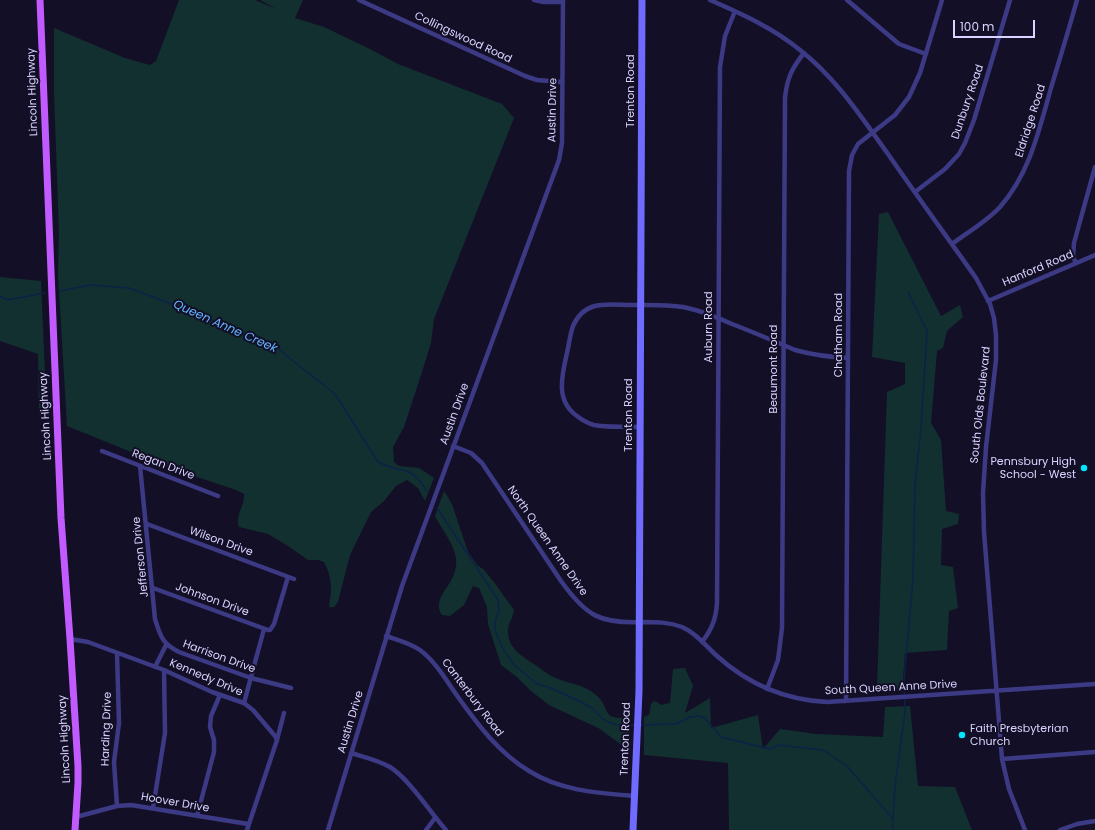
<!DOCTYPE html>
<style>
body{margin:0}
#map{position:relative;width:1095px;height:830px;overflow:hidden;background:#130f26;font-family:Poppins,sans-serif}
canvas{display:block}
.scale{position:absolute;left:953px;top:20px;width:82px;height:18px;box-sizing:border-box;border:2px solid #d9d4ff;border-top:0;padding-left:5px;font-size:12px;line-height:14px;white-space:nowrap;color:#d9d4ff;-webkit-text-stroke:3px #130f26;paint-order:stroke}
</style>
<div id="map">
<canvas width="1095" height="830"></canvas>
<div class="scale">100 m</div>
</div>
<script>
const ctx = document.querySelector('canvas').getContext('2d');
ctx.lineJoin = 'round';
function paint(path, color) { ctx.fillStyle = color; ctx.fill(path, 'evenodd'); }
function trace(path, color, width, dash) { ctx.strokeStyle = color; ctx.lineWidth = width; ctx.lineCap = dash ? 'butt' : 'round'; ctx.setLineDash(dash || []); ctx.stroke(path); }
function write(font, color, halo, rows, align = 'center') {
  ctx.font = font + ' Poppins,sans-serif'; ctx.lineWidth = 4; ctx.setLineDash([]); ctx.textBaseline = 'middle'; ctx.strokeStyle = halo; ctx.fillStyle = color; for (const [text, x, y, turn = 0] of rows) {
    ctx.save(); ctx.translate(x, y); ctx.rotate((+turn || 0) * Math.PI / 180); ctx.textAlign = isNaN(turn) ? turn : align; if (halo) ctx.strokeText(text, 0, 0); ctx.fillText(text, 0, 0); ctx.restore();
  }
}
const green = new Path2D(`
 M 179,0 L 255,0 L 276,9 L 260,0 L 303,0 L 295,18 L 324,27 L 368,48 L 398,64 L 502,104 L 514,118 L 434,319 L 431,343 L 422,372 L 404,427 L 393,447 L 394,462 L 399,466 L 419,468 L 434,478 L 425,501 L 418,488 L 407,480 L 396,486 L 384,501 L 371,512 L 350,555 L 338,602 L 334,607 L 329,607 C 329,601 331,596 331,591 C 331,580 329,571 324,562 L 318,560 L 308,560 L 288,546 L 268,534 L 239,527 C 235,513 245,507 244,494 L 236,490 L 173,469 L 67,426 L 58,274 L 59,233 L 54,93 L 54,28 L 125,58 L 150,65 L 156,61 Z
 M 888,212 L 941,316 L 960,305 L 963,317 L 947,331 L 943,348 L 937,351 L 931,423 L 941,440 L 946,511 L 959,514 L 958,524 L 942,529 L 941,565 L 953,567 L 958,608 L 949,611 L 947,650 L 905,653 L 902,692 L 877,687 L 887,392 L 905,384 L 905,363 L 872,357 L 879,214 Z
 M 0,277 L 41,281 L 47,420 L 39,415 L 38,354 L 0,341 Z
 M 444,491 L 452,504 L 468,552 L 477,565 L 483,569 L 494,582 L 514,610 C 513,618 507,625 508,633 C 509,650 525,658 537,666 C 544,671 550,676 558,679 C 568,683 579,684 589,690 C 594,693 598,696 601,700 C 605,705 606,715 613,717 C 618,719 625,717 631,717 L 628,750 L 600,729 L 549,705 L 531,691 L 517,677 L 501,665 L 488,624 L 487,607 L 479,588 L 473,586 L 464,605 L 450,616 L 442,615 C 433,602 446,590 452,579 C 455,573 457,564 456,558 C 454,544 441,528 435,516 Z
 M 685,668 L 693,686 L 685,713 L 710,698 L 711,728 L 758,715 L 763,749 L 780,729 L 816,734 L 883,737 L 885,707 L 910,706 L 918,786 L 955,787 L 972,830 L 729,830 L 728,763 L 644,755 L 644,717 L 649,715 L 651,704 L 654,701 L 657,702 L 661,705 L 670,703 L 673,669 Z`);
const stream = new Path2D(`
 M 60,291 L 91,285 L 129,288 L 196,313 L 278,349 L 335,394 L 378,462 C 402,475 410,462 427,492
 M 0,296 L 7,300 L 45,293
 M 437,508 L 498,600 L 499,610 L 495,622 L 495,630 L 503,649 L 514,665 L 536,683 L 553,689 L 579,701 L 592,708 L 602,718 L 608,722 L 618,725 L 634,725
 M 640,725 L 676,724 L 690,717 L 699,716 L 705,718 L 721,737 L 770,749 L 779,745 L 823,750 L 847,766 L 893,819 L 893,830
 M 893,818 L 895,786 L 905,712 L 904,680 L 913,578 L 915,484 L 921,429 L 927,331 L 908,292`);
const minor = new Path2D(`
 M 359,0 L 525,76 L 537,80 L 562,82
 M 534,0 L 544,2 L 563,2
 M 710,0 C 742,14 773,28 800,50 C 837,79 861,117 888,154 C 917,196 947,237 976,278 L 990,304 L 994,318 L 996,335 L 996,360 L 986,447 L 983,493 L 984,532 L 1002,759 L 1009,789 L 1025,830
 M 847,0 L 899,44 L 926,54
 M 915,192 L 945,169 L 959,154 L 965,143 L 974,120 L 1010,0
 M 952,244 C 968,232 986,222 1000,207 C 1030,173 1039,130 1051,88 C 1060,58 1069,29 1077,0
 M 1076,263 L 1073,257 L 1074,243 L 1095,167
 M 988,301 L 1095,255
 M 640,427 C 625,426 608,428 594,425 C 587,423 582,420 577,416 C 555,401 562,375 567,353 C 569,344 570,335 573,326 C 584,301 605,304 628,305 C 646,305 665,304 683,307 C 700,310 716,317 732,324 C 753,332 774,341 795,350 C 813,355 829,357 848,358
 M 453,446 L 471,453 L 482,463 L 561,581 C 586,616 600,624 643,622 C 656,622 669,622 682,627 C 696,633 706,646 717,656 C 748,684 785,700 827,702 L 1095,684
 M 102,451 L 218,496
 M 140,466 L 155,619 C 160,635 162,644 179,652 L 251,678 L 291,688
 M 147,524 L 294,579
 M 153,588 L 268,630 L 270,630 L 274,624 L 288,577
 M 386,636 C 398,640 410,643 420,650 C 436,662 446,680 458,697 C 478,725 499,753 529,771 C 561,791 598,793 635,796
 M 70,639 L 88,642 L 164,670 L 212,692 L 244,703 L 253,710 L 275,736 L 277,740 L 247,830
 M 702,642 C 712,629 716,619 717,603 L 720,67 L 725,36 L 735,11
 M 117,653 L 119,723 L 114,762 L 117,806
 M 155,667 L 166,645
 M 767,689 L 778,660 L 782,628 L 785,98 C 787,78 792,68 804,53
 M 846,701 L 849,171 L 852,155 L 858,144 L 895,115 L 909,97 L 920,73 L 942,0
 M 244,703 L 264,629
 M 277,740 L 284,713
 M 351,753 C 364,757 378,760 390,767 C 409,779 430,812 446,830
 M 1002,759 L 1095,752
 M 153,808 L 165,733 L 164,670
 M 197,816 L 214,752 L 214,740 L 210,727 L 211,716 L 220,695
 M 76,817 L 117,806 L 131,805 L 248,824
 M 328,830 L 402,586 L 559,160 L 562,143 L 563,0
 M 426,830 L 435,818
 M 1060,830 L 1077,824 L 1095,821`);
const secondary = new Path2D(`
 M 633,830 L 639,691 L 642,0`);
const primary = new Path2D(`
 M 40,0 L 61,518 L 70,639 L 78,766 L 78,783 L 75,830`);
const markers = [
 [1084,468,4,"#00e5ff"],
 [962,735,4,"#00e5ff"]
];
const streetNames = [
 ["Collingswood Road",463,38,25],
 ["Trenton Road",631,91,-90],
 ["Lincoln Highway",33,92,-92],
 ["Dunbury Road",968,102,-71],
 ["Austin Drive",553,110,-89],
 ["Eldridge Road",1031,121,-72],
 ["Hanford Road",1038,269,-23],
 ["Auburn Road",709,327,-90],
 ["Chatham Road",839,335,-90],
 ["Beaumont Road",774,369,-90],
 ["South Olds Boulevard",981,405,-84],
 ["Austin Drive",455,414,-70],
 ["Trenton Road",629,415,-90],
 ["Lincoln Highway",46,416,-93],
 ["Regan Drive",163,465,21],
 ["North Queen Anne Drive",547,541,55],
 ["Wilson Drive",221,542,20],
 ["Jefferson Drive",141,557,-96],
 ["Johnson Drive",212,600,20],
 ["Harrison Drive",219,657,20],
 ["Kennedy Drive",206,678,23],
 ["South Queen Anne Drive",891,688,-3],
 ["Canterbury Road",472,698,53],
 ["Austin Drive",351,722,-73],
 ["Harding Drive",107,729,-88],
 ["Lincoln Highway",65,739,-93],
 ["Trenton Road",626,739,-88],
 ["Hoover Drive",175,803,10]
];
const poiNames = [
 ["Pennsbury High",1076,462],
 ["School - West",1076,475],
 ["Faith Presbyterian",970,729,"left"],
 ["Church",970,742,"left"]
];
const waterNames = [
 ["Queen Anne Creek",225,327,24]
];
paint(green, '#12302f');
trace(stream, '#0c2248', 1.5);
trace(minor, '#3d3a85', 4.5);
trace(secondary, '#6f6bff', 7);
trace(primary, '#c25bff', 7);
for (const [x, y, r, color] of markers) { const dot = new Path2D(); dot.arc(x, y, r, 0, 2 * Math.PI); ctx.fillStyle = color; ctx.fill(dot); trace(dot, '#130f26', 1.5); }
write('11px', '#d9d4ff', '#130f26', streetNames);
write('11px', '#d9d4ff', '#130f26', poiNames, 'right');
write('italic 12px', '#62b6ff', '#130f26', waterNames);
</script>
